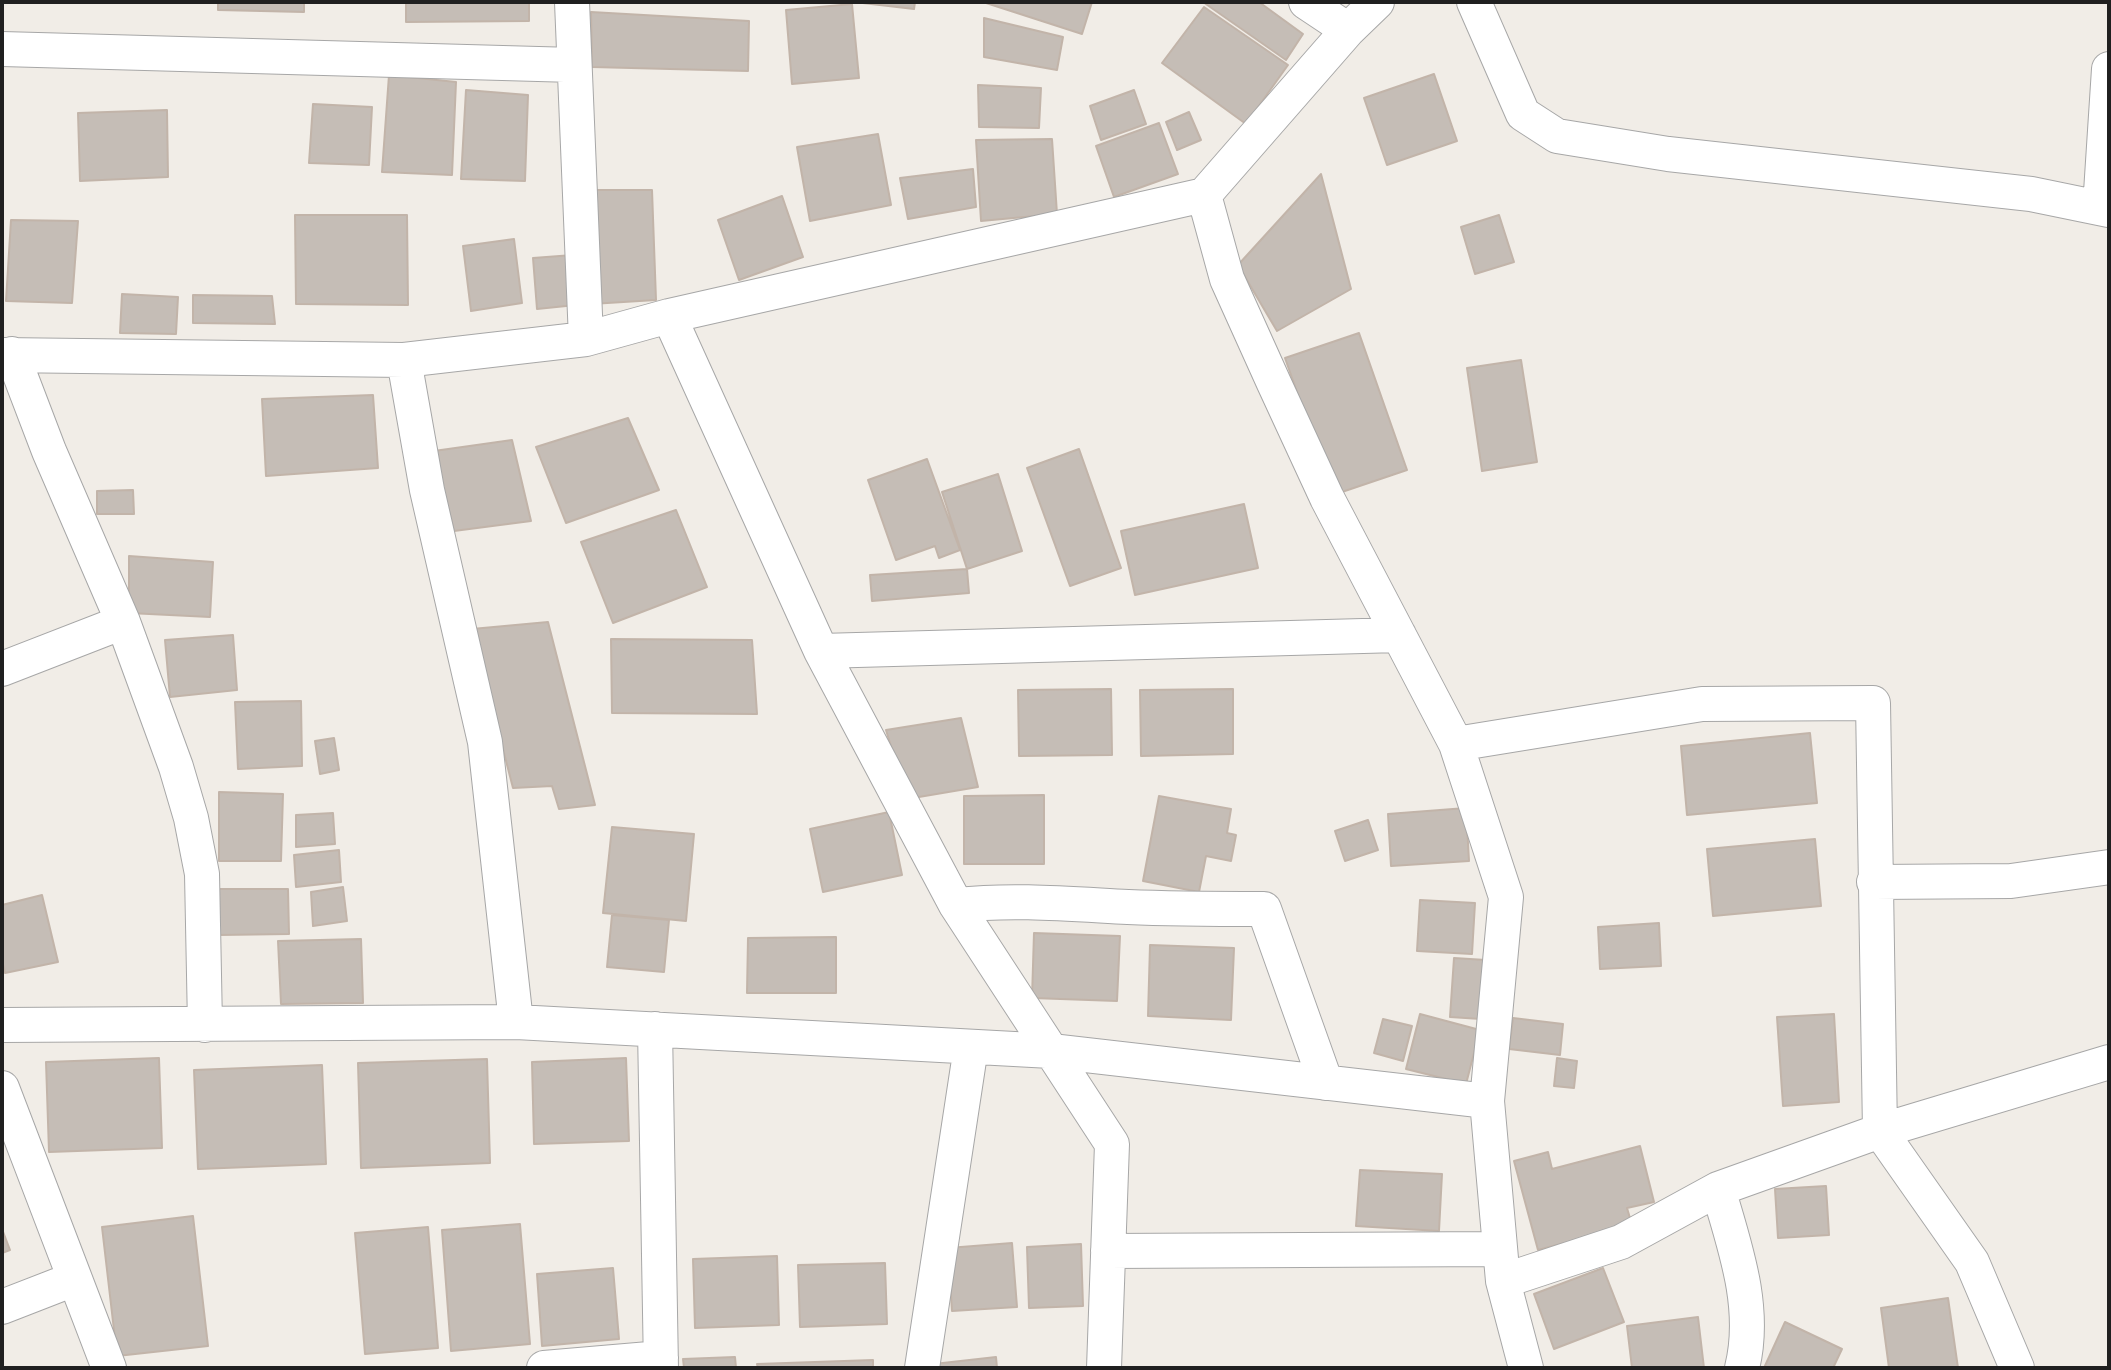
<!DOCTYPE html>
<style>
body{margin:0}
#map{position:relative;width:2111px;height:1370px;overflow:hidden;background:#f1ede7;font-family:Quicksand,sans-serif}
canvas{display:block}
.frame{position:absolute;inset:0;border:4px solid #202020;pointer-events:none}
</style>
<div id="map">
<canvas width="2111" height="1370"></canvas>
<div class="frame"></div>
</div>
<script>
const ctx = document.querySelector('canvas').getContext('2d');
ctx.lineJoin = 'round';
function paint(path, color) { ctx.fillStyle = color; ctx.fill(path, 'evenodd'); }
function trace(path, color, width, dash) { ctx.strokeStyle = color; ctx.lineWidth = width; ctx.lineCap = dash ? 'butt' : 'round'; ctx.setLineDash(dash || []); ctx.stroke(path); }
const building = new Path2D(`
 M 218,2 L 304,2 L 304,12 L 218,10 Z
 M 406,2 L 529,2 L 529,21 L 406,22 Z
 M 854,2 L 915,2 L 914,9 Z
 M 983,2 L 1092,2 L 1082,34 Z
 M 1203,2 L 1259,2 L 1303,34 L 1286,60 Z
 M 852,4 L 859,78 L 792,84 L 786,10 Z
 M 1204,7 L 1288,65 L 1246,124 L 1162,63 Z
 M 591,12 L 749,21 L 748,71 L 592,67 Z
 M 984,18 L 1063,37 L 1057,70 L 984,57 Z
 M 1434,74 L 1457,141 L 1387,165 L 1364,98 Z
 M 389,75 L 456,82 L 452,175 L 382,172 Z
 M 978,85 L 1041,88 L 1039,128 L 979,127 Z
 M 466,90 L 528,95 L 525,181 L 461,179 Z
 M 1134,90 L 1146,124 L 1101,140 L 1090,106 Z
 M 313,104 L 372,107 L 369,165 L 309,163 Z
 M 167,110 L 168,177 L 80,181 L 78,113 Z
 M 1189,112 L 1201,140 L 1177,150 L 1166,122 Z
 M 1159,123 L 1178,174 L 1114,197 L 1096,146 Z
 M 878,134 L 891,205 L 810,221 L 797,147 Z
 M 1052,139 L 1057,214 L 981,221 L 976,140 Z
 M 973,169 L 976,207 L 908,219 L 900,178 Z
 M 1321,174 L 1351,289 L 1277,331 L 1238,265 Z
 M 586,190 L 652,190 L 656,300 L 591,304 Z
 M 782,196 L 803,257 L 739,280 L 718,220 Z
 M 295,215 L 407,215 L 408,305 L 296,304 Z
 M 1499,215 L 1514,262 L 1475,274 L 1461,227 Z
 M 11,220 L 78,221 L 72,303 L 6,301 Z
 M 514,239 L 522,303 L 471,311 L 463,246 Z
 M 573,255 L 576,305 L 537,309 L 533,258 Z
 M 122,294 L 178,297 L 176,334 L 120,333 Z
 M 193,295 L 272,296 L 275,324 L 193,323 Z
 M 1359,333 L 1407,470 L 1333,495 L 1285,358 Z
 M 1521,360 L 1537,462 L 1482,471 L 1467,368 Z
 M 373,395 L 378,468 L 266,476 L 262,399 Z
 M 628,418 L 659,490 L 566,523 L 536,447 Z
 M 512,440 L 531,521 L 454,531 L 434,451 Z
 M 1079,449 L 1121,568 L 1070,586 L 1027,468 Z
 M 927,459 L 960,550 L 939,558 L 935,546 L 896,560 L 868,480 Z
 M 998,474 L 1022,551 L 967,569 L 942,492 Z
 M 133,490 L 134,514 L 97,514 L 97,491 Z
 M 1244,504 L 1258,568 L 1135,595 L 1121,531 Z
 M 676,510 L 707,587 L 613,623 L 581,542 Z
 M 129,556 L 213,562 L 210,617 L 129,613 Z
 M 967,569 L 969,593 L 872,601 L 870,575 Z
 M 548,622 L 595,805 L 559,809 L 552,786 L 513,788 L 472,629 Z
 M 233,635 L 237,690 L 170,697 L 165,640 Z
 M 611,639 L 752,640 L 757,714 L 612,713 Z
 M 1111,689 L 1112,755 L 1019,756 L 1018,690 Z
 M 1233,689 L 1233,754 L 1141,756 L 1140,690 Z
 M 301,701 L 302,766 L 238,769 L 235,702 Z
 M 961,718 L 978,787 L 907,799 L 886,730 Z
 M 1810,733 L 1817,803 L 1687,815 L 1681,746 Z
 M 334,738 L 339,770 L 320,774 L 315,741 Z
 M 219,792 L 283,794 L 281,861 L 219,861 Z
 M 1044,795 L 1044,864 L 964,864 L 964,796 Z
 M 1159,796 L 1231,809 L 1227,833 L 1236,835 L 1231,861 L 1206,856 L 1199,892 L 1143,881 Z
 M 1466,808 L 1469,861 L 1391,866 L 1388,814 Z
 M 889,812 L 902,875 L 823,892 L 810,829 Z
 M 333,813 L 335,844 L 296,847 L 296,815 Z
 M 1368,820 L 1378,850 L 1345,861 L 1335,831 Z
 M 612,827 L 694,834 L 686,921 L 603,913 Z
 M 1815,839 L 1821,906 L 1713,916 L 1707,849 Z
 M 339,850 L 341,882 L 296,887 L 294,855 Z
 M 343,887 L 347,921 L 313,926 L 311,892 Z
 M 218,889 L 288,889 L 289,934 L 219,935 Z
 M 42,895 L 58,962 L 5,973 L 2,960 L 2,905 Z
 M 1420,900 L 1475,903 L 1472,954 L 1417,951 Z
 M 612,915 L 669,920 L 664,972 L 607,967 Z
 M 1659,923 L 1661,966 L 1600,969 L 1598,927 Z
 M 1034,933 L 1120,936 L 1117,1001 L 1032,998 Z
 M 836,937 L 836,993 L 747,993 L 748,938 Z
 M 361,939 L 363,1003 L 281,1004 L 278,941 Z
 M 1150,945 L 1234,948 L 1231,1020 L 1148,1016 Z
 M 1454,958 L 1486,960 L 1481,1019 L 1450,1017 Z
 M 1420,1014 L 1480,1030 L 1466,1084 L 1406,1069 Z
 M 1834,1014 L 1839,1102 L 1783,1106 L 1777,1017 Z
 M 1513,1018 L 1563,1024 L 1560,1055 L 1509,1049 Z
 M 1383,1019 L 1412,1026 L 1403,1061 L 1374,1053 Z
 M 159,1058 L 162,1148 L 49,1152 L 46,1062 Z
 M 626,1058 L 629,1141 L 534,1144 L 532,1062 Z
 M 1557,1058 L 1577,1061 L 1574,1088 L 1554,1086 Z
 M 487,1059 L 490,1163 L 361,1168 L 358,1063 Z
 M 322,1065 L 326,1164 L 198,1169 L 194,1070 Z
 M 1640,1146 L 1654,1202 L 1627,1208 L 1632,1225 L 1538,1250 L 1514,1161 L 1548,1152 L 1552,1169 Z
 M 1360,1170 L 1442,1174 L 1439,1231 L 1356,1226 Z
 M 1826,1186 L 1829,1235 L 1778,1238 L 1775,1189 Z
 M 193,1216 L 208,1346 L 117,1356 L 102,1227 Z
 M 520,1224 L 530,1344 L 451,1351 L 442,1230 Z
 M 428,1227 L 438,1348 L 365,1354 L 355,1233 Z
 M 2,1229 L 10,1250 L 2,1253 Z
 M 1012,1243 L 1017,1307 L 952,1311 L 948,1248 Z
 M 1081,1244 L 1083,1306 L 1029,1308 L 1027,1247 Z
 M 777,1256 L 779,1325 L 695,1328 L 693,1259 Z
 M 885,1263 L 887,1324 L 800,1327 L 798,1265 Z
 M 613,1268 L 619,1339 L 542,1346 L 537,1274 Z
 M 1603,1268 L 1624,1322 L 1554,1349 L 1534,1294 Z
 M 1948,1298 L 1958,1368 L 1889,1368 L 1881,1308 Z
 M 1698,1317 L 1704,1368 L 1632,1368 L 1627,1326 Z
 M 1785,1322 L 1842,1349 L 1833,1368 L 1764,1368 Z
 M 735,1357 L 736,1368 L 684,1368 L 683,1359 Z
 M 996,1357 L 997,1368 L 925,1368 L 925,1365 Z
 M 873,1360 L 873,1368 L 758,1368 L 757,1364 Z`);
const minor = new Path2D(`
 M 572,2 L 586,339
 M 1306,2 L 1348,30
 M 1474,2 L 1523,114 L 1557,136 L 1668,154 L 2031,194 L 2109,210
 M 2,49 L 574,65
 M 1204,195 L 1227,279 L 1273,381 L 1327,498 L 1456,744 L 1506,897 L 1487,1101 L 1503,1281 L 1526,1368
 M 2100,208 L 2109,69
 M 669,316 L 821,651 L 956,905 L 1112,1144 L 1104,1368
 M 12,354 L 49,451 L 123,622 L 176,767 L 191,818 L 202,874 L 205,1025
 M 2,355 L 404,360 L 586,339 L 669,316 L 1204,195 L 1348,30 L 1377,2
 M 404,360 L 427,490 L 485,742 L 516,1022
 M 821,651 L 1399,635
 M 2,669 L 123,622
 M 1456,744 L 1702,704 L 1873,703 L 1880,1131 L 1972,1262 L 2017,1368
 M 1874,882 L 2011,881 L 2109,867
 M 956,905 C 1014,899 1070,904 1128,907 C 1173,909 1218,909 1264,909 L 1326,1083
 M 2,1025 L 516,1022 L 1051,1051 L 1487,1101
 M 655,1029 L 661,1368
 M 2,1088 L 109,1368
 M 1718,1189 C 1735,1247 1757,1308 1742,1368
 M 1108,1251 L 1500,1249
 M 1503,1281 L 1621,1242 L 1718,1189 L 1880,1131 L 2109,1062
 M 2,1307 L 74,1279
 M 544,1368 L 661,1358
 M 922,1368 L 971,1047`);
paint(building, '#c5bdb6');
trace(building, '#c2b4a9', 2);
trace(minor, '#a7a7a7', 36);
trace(minor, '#fff', 34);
</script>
